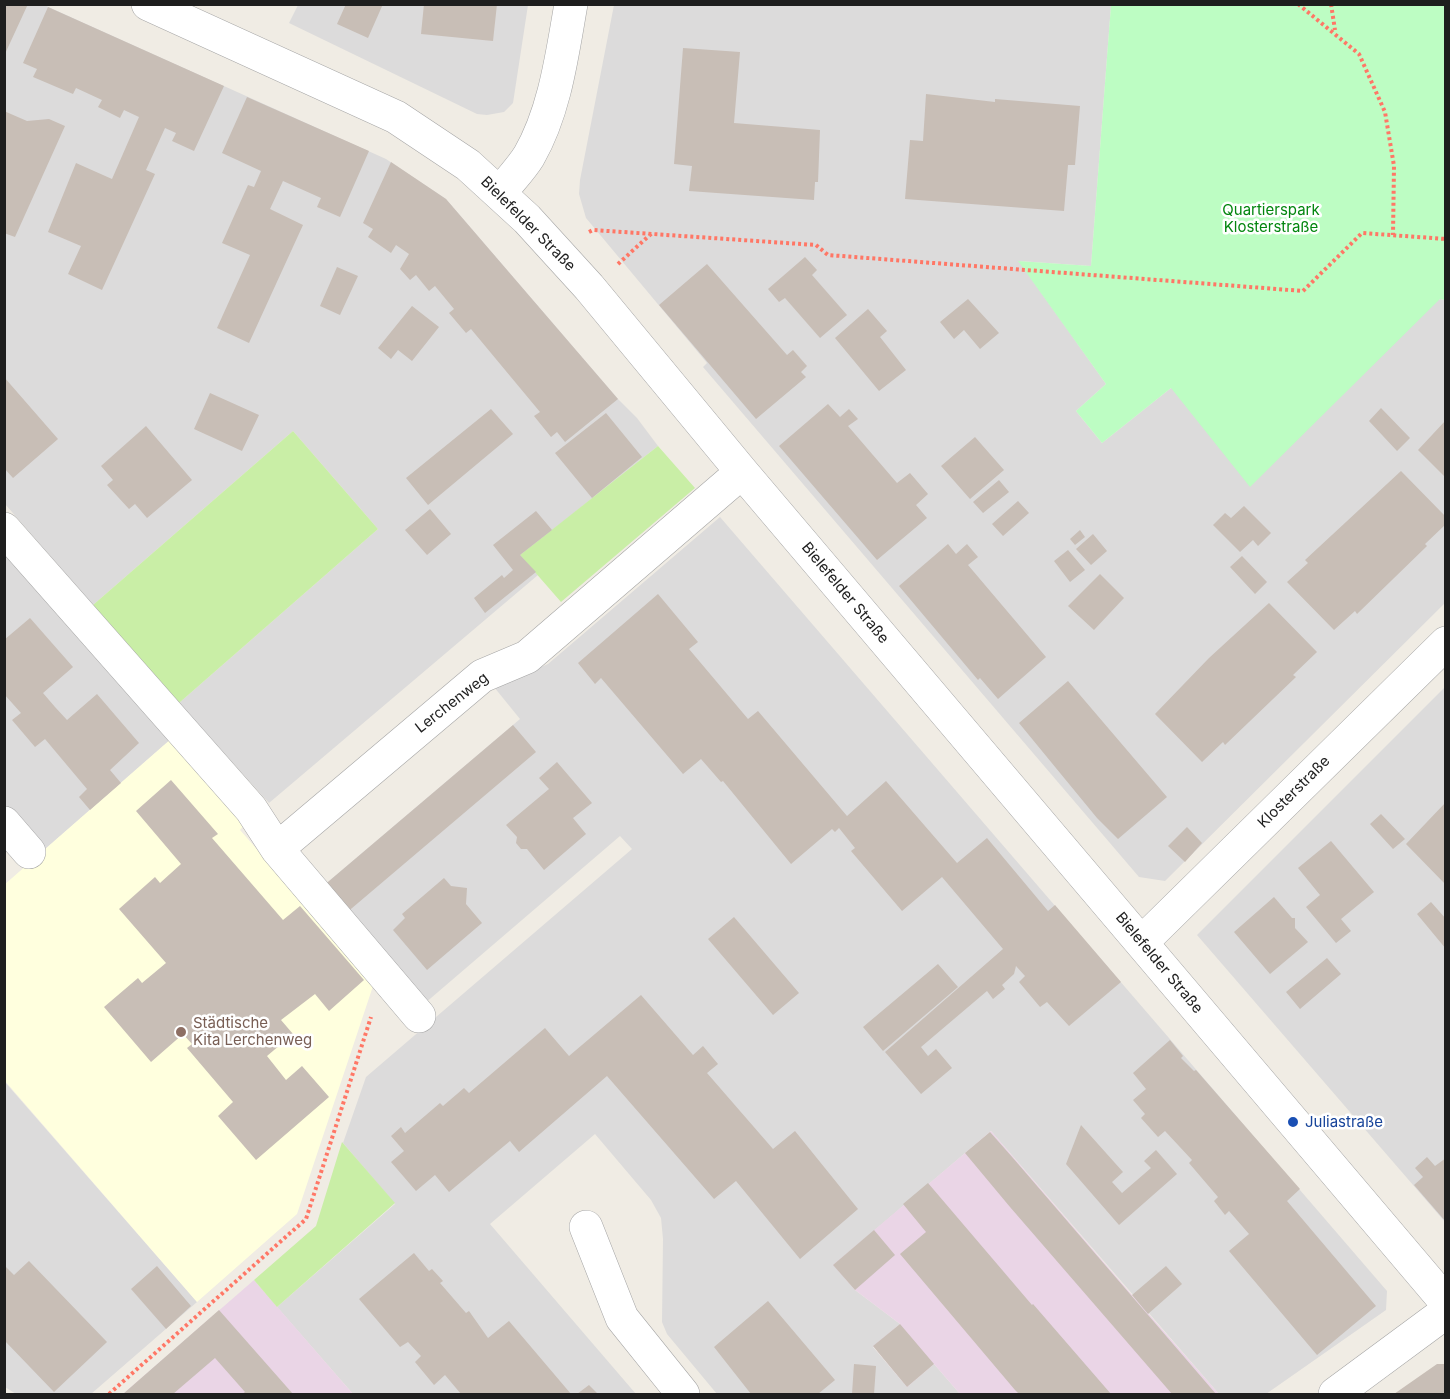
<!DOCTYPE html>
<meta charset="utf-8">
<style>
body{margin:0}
#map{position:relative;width:1450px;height:1399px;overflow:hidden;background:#f0ece4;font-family:Inter,sans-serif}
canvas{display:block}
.frame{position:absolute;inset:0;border:6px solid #1e1e1e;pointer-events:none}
</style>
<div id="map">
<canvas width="1450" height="1399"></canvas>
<div class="frame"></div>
</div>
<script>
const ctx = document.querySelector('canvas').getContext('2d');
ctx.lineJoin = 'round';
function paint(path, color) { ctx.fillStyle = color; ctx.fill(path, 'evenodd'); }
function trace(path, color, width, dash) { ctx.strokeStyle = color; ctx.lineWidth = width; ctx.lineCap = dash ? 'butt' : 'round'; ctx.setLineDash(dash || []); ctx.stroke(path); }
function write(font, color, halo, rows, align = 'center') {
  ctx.font = font + ' Inter,sans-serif'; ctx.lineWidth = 5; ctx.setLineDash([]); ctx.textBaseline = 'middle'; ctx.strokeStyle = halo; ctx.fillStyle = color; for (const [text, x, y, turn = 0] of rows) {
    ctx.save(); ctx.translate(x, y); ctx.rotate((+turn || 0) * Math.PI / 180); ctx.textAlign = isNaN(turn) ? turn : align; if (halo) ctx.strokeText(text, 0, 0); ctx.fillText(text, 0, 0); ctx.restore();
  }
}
const residential = new Path2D(`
 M 4,5 L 44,5 L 386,159 L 446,199 L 618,399 L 637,418 L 658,446 L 521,555 L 538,575 L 269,803 L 179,703 L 378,529 L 293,431 L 93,605 L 5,504 Z
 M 298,5 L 528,5 L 513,103 L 504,112 L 487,115 L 477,114 L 289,23 Z
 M 614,5 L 1111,5 L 1091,266 L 1019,261 L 1106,384 L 1076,411 L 1102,443 L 1171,388 L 1440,299 L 1445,300 L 1445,603 L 1165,881 L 1139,877 L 703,367 L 707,363 L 586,218 L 579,194 L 580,180 Z
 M 720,517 L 1387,1291 L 1386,1310 L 1266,1394 L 1219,1394 L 991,1131 L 834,1265 L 855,1290 L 900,1324 L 873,1347 L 907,1387 L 934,1364 L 960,1394 L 717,1394 L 667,1334 L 662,1322 L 663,1239 L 661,1218 L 651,1200 L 595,1134 L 490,1224 L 636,1394 L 353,1394 L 277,1307 L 395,1204 L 343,1143 L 366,1077 L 632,849 L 620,836 L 424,1004 L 322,887 L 520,719 L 494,687 L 548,664 Z
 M 4,548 L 171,739 L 44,850 L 5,805 Z
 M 1445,687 L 1445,1222 L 1197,935 Z
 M 4,1081 L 197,1302 L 91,1394 L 16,1394 L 5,1387 Z`);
const industrial = new Path2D(`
 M 991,1131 L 1132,1295 L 1219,1394 L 960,1394 L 934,1364 L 907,1387 L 873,1346 L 900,1324 L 855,1290 L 833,1265 Z
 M 254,1280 L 353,1394 L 123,1394 Z`);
const education = new Path2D(`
 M 171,739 L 245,824 L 240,830 L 374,983 L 297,1214 L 197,1302 L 5,1081 L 4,885 Z`);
const grass = new Path2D(`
 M 293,431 L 378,529 L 179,703 L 93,605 Z
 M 658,446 L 695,488 L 561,602 L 520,555 Z
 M 342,1142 L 395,1203 L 277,1307 L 254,1280 L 316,1226 Z`);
const park = new Path2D(`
 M 1111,5 L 1445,5 L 1445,300 L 1440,299 L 1250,487 L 1171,388 L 1102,443 L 1076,411 L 1106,384 L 1018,261 L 1091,266 Z`);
const building = new Path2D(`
 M 4,4 L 28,4 L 4,56 Z
 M 346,4 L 383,4 L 368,38 L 337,24 Z
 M 424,4 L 497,4 L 493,41 L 421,34 Z
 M 48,7 L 224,86 L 194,151 L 172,141 L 176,133 L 165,128 L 146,170 L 155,174 L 102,290 L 68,274 L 81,246 L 48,232 L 76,163 L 112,179 L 139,117 L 124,110 L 120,118 L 98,107 L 102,100 L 76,88 L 73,94 L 33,77 L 37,69 L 23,63 Z
 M 683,48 L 740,52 L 734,123 L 820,130 L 818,182 L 815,182 L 814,200 L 689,191 L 692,166 L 674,164 Z
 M 926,94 L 995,102 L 995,99 L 1080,106 L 1075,165 L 1068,165 L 1064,211 L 905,199 L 910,140 L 923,141 Z
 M 247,97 L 369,151 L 340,217 L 317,207 L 321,198 L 283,181 L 270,209 L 303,225 L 249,343 L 217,328 L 250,255 L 222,243 L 248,185 L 254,187 L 261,171 L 222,153 Z
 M 4,111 L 27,121 L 49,119 L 65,126 L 15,237 L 4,233 Z
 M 391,162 L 446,199 L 618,399 L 565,442 L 557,432 L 551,437 L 534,416 L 540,412 L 471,329 L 466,333 L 449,313 L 454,309 L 435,286 L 429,291 L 416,275 L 410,280 L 400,269 L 409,254 L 396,245 L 391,253 L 368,237 L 373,229 L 363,223 Z
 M 805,257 L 817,270 L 812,275 L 847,315 L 820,338 L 785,298 L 779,302 L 768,289 Z
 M 707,264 L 787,355 L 793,350 L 807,366 L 801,372 L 806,377 L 756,419 L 659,305 Z
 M 337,267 L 358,276 L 340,315 L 320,306 Z
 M 968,299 L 999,333 L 980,349 L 964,330 L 954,339 L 940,322 Z
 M 412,306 L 439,327 L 412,361 L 398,350 L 391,359 L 378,348 Z
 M 868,309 L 887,331 L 880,337 L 906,370 L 879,391 L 835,338 Z
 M 4,377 L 58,439 L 13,478 L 4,468 Z
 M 210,393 L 259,415 L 242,451 L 194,429 Z
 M 828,404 L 840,417 L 849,409 L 858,419 L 848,426 L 897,483 L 910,473 L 928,494 L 916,505 L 927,518 L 877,560 L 779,446 Z
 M 1381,408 L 1410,438 L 1397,451 L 1369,421 Z
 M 491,409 L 513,434 L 428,505 L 406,478 Z
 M 606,413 L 642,457 L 592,498 L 555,453 Z
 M 1446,420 L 1446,478 L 1418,450 Z
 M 146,426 L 192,480 L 147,518 L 135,504 L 129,509 L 107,485 L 113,480 L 101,466 Z
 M 975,437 L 1004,470 L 970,499 L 941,466 Z
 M 1401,471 L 1446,517 L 1446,524 L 1425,544 L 1427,546 L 1357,614 L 1355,611 L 1334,630 L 1287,582 L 1308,563 L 1305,560 Z
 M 999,480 L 1009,492 L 983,513 L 973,502 Z
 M 1018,501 L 1029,513 L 1003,536 L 992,524 Z
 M 1244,506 L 1271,533 L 1258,546 L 1253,540 L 1240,552 L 1213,525 L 1225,513 L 1231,518 Z
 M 430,509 L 451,534 L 427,555 L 405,530 Z
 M 536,511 L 552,530 L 520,555 L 536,572 L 485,613 L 474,598 L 502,575 L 504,578 L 513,570 L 493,545 Z
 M 1080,530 L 1085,537 L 1075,545 L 1070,539 Z
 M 1093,534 L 1107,551 L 1091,565 L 1076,549 Z
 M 948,544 L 956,554 L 967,544 L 978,557 L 968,565 L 1046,657 L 998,699 L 980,678 L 978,680 L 899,586 Z
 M 1068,550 L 1085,570 L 1070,582 L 1054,561 Z
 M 1242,556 L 1267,582 L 1255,594 L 1230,567 Z
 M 1100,574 L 1124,598 L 1094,630 L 1068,606 Z
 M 658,594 L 698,642 L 689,649 L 748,719 L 758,711 L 847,816 L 886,781 L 957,863 L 987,838 L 1048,911 L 1055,905 L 1121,982 L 1069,1026 L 1047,1002 L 1040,1007 L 1019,982 L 1025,976 L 1016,966 L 1014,974 L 1002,985 L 1005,989 L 993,999 L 987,991 L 921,1047 L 928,1056 L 936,1049 L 952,1068 L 921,1094 L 885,1052 L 1003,949 L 942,877 L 902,911 L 851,851 L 855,848 L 839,828 L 835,832 L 832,829 L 791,864 L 723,781 L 721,782 L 701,759 L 683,774 L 601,678 L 595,684 L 578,663 Z
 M 1269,603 L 1317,652 L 1293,675 L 1296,677 L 1225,745 L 1223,742 L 1202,762 L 1155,714 L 1209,658 Z
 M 30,618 L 73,667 L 43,693 L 55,707 L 67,720 L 97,694 L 139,743 L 110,770 L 121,783 L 90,810 L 79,797 L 87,789 L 45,739 L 35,747 L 12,720 L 21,713 L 4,694 L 4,640 Z
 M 1068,681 L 1167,797 L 1118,839 L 1097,818 L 1019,723 Z
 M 513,725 L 536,752 L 345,914 L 322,887 Z
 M 557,762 L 592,803 L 573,818 L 586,834 L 544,870 L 527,849 L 521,849 L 516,843 L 517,837 L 506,825 L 549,789 L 539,778 Z
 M 171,780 L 218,834 L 212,838 L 283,920 L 300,906 L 364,980 L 329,1011 L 315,994 L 281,1020 L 293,1034 L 267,1056 L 286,1080 L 302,1066 L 329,1097 L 256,1160 L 218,1116 L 233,1102 L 187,1048 L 192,1044 L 183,1034 L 151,1062 L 104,1007 L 138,978 L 142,983 L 166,963 L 119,909 L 155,877 L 160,883 L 181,864 L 136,811 Z
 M 1446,802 L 1446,885 L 1406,844 Z
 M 1381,814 L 1405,839 L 1393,849 L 1370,824 Z
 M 1187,827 L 1202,843 L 1185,862 L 1168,846 Z
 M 1331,841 L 1374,892 L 1341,919 L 1351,931 L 1336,943 L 1306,907 L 1320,895 L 1298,868 Z
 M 444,878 L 451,886 L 467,888 L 466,904 L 482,923 L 427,970 L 393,930 L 405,918 L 402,914 Z
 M 1274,897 L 1292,918 L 1295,918 L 1295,928 L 1308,942 L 1270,974 L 1234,932 Z
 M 1431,902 L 1446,919 L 1446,949 L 1417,914 Z
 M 734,917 L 799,993 L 773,1015 L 708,939 Z
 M 1327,958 L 1341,974 L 1300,1009 L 1286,992 Z
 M 938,964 L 958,987 L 883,1051 L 863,1027 Z
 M 641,995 L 693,1055 L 703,1046 L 718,1064 L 707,1073 L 773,1149 L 795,1131 L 858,1209 L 800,1259 L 736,1181 L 714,1199 L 607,1076 L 519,1152 L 510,1141 L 449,1192 L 435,1175 L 416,1191 L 391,1162 L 404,1151 L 391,1136 L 401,1127 L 405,1133 L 440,1103 L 443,1106 L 464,1088 L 469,1093 L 545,1028 L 569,1056 Z
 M 1170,1040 L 1183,1056 L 1181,1058 L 1194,1071 L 1196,1070 L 1300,1189 L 1287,1201 L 1376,1306 L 1317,1355 L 1229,1251 L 1249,1234 L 1229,1211 L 1225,1215 L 1214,1201 L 1218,1197 L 1189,1163 L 1192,1160 L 1165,1131 L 1158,1137 L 1141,1118 L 1145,1114 L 1133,1100 L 1146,1089 L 1133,1073 Z
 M 1081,1125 L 1123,1172 L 1112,1182 L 1122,1193 L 1151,1168 L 1144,1161 L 1156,1150 L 1177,1174 L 1119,1225 L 1066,1164 Z
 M 990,1132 L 1013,1158 L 1216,1394 L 1172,1394 L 1010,1207 L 965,1153 Z
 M 1427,1157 L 1435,1166 L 1446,1158 L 1446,1222 L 1414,1185 L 1423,1177 L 1415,1168 Z
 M 928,1183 L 1032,1305 L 1033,1304 L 1111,1394 L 1019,1394 L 1015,1390 L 900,1254 L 926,1232 L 903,1204 Z
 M 874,1230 L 895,1255 L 855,1290 L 833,1265 Z
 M 414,1253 L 429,1271 L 432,1269 L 443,1281 L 440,1283 L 466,1313 L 469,1311 L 488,1338 L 509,1321 L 571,1394 L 461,1394 L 445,1375 L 434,1385 L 415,1362 L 421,1356 L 408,1342 L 400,1347 L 359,1299 Z
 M 29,1261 L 107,1342 L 54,1392 L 4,1340 L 4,1265 L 14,1275 Z
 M 157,1266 L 191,1306 L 166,1329 L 131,1289 Z
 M 1166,1266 L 1182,1284 L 1148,1314 L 1132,1295 Z
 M 768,1301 L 835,1380 L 818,1394 L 751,1394 L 714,1347 Z
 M 219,1310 L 293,1394 L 242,1394 L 245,1392 L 215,1358 L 173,1394 L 123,1394 Z
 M 900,1324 L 934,1364 L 907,1387 L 873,1346 Z
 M 854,1364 L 876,1366 L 874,1394 L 852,1394 Z
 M 1437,1364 L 1446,1364 L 1446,1394 L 1394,1394 Z
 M 589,1385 L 598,1394 L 577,1394 Z`);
const path = new Path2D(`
 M 1298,4 L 1359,54 L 1385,112 L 1394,166 L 1393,235
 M 1331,4 L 1335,30
 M 589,232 L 593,230 L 816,245 L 828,255 L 1303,291 L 1362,233 L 1446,239
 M 618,264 L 652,233
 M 109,1394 L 306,1219 L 371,1017`);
const minor = new Path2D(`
 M 148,4 L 396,117 L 468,165 L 527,219 L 589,287 L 742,472 L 1446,1302
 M 500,193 C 509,181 521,169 529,156 C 555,111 562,55 571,4
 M 4,529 L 251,809 L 277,849 L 419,1016
 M 4,823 L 29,852
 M 277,849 L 482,676 L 527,657 L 742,472
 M 1142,942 L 1446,643
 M 586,1227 L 622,1318 L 683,1394
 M 1335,1394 L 1446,1312`);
const markers = [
 [181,1032,6,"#8d6e63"],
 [1293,1122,6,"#1a4fb4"]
];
const parkNames = [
 ["Quartierspark",1271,210],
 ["Klosterstraße",1271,227]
];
const streetNames = [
 ["Bielefelder Straße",528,224,45],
 ["Bielefelder Straße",845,593,50],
 ["Lerchenweg",452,703,-38],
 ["Klosterstraße",1294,792,-45],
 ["Bielefelder Straße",1159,963,50]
];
const educationNames = [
 ["Städtische",193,1023],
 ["Kita Lerchenweg",193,1040]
];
const transitNames = [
 ["Juliastraße",1305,1122]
];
paint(residential, '#dcdbdb');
paint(industrial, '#ead5e6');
paint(education, '#ffffde');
paint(grass, '#c9eea6');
paint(park, '#bdfdc3');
paint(building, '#c8beb6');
trace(minor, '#a5a5a5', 34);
trace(path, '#f76', 4, [3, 3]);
trace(minor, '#fff', 33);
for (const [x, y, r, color] of markers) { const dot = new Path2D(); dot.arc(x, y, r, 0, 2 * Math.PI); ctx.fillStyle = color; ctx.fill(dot); trace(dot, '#fff', 2); }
write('15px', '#03860f', '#fff', parkNames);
write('15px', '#1e1e1e', '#fff', streetNames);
write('15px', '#785e54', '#fff', educationNames, 'left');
write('15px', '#164399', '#fff', transitNames, 'left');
</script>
